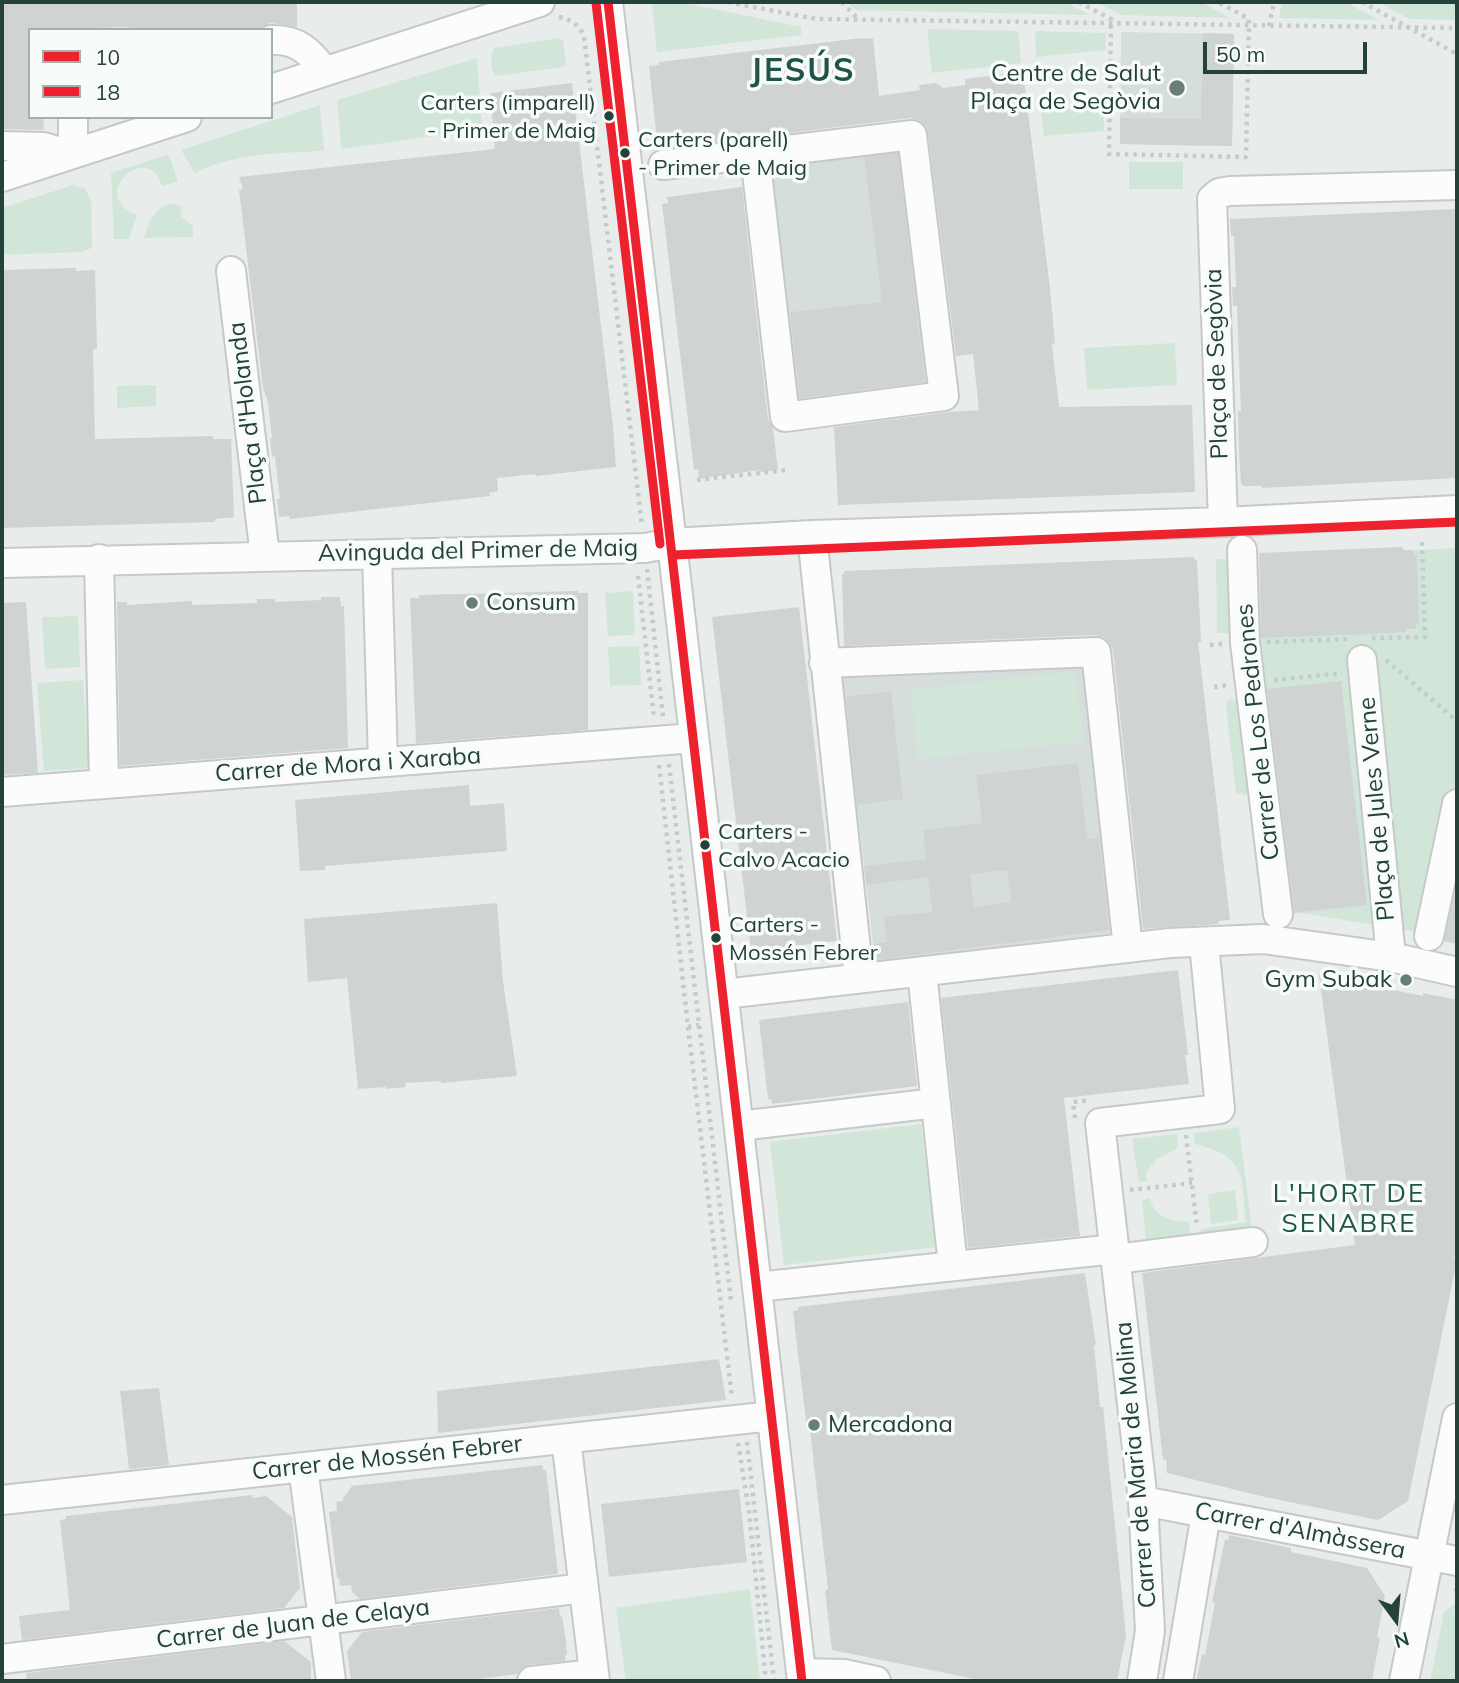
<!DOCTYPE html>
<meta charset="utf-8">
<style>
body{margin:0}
#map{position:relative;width:1459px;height:1683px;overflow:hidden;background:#e8edeb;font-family:Mulish,sans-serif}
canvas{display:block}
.frame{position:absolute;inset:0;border:4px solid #24423a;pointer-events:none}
.legend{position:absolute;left:28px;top:28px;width:245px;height:91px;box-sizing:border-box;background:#f7fbf9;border:2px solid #a3b1ad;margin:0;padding:9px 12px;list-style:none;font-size:21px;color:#24423a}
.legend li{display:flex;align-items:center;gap:14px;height:35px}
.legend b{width:35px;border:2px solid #a3b1ad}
.north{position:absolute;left:1361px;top:1585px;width:70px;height:70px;-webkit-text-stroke:5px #f7fbf9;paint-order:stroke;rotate:164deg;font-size:19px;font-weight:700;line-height:28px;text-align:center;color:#24423a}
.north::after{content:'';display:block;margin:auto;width:24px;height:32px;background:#24423a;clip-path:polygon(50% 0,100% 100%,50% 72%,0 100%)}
.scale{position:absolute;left:1203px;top:42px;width:164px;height:32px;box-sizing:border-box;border:4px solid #24423a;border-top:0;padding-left:9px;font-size:21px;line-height:24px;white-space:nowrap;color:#24423a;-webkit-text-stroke:5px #f7fbf9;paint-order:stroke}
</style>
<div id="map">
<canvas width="1459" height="1683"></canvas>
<div class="frame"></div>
<ul class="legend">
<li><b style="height:9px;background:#ed222e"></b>10</li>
<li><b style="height:9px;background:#ed222e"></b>18</li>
</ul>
<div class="north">N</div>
<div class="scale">50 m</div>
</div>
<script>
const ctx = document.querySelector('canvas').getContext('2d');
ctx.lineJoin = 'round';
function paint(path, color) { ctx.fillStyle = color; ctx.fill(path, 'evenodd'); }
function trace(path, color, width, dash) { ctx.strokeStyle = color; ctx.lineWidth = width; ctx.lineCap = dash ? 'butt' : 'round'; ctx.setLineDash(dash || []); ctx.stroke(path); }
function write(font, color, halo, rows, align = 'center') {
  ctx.font = font + ' Mulish,sans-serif'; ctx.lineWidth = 7; ctx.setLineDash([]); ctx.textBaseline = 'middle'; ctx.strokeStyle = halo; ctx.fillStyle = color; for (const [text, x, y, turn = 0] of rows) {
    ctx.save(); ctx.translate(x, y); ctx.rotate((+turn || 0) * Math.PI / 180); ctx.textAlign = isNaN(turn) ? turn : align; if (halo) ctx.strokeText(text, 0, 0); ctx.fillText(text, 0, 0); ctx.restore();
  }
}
const built = new Path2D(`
 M 1121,32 L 1234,34 L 1232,146 L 1213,146 L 1213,143 L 1204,143 L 1204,146 L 1120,144 Z
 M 906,146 L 935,389 L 798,405 L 769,162 Z
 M 1089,661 L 1121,932 L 875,961 L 841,671 Z`);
const green = new Path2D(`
 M 652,2 L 680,2 L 801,27 L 801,35 L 657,52 Z
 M 847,2 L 1065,2 L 1090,15 L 855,10 Z
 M 1096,2 L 1201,2 L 1230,18 L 1121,15 Z
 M 1282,2 L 1345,2 L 1379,20 L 1279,18 Z
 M 1377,2 L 1457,2 L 1457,20 L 1409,19 Z
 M 927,29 L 1018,31 L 1021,63 L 932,73 Z
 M 1035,31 L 1106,33 L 1106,50 L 1036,57 Z
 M 559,38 L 563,40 L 566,64 L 563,67 L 495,76 C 490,69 490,55 494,48 Z
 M 477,58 L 482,129 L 343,149 L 341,147 L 337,100 Z
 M 1104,104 L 1104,131 L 1044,136 L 1041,111 Z
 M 320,105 L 324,151 C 281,153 234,153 195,173 L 181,150 Z
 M 167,155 L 171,160 L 178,182 L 162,186 C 149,140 86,194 137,215 L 129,239 L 114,239 L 111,173 Z
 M 1129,162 L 1183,162 L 1183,189 L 1129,189 Z
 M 73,185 L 85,189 L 91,200 L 92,248 L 81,252 L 2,255 L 2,208 Z
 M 173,203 L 180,206 L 182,217 L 193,226 L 193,237 L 144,238 C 149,221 154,207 173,203 Z
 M 1175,343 L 1177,385 L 1087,390 L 1084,348 Z
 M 156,385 L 156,406 L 117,408 L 117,386 Z
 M 1457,548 L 1457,852 L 1440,936 L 1283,910 L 1362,901 L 1337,685 L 1258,694 L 1252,635 L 1416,629 L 1413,550 Z
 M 1216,559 L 1232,559 L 1234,633 L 1217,633 Z
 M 633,591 L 635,635 L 608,636 L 605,593 Z
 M 78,616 L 80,667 L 45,669 L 42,617 Z
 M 639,646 L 641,685 L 610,686 L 608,647 Z
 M 1075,671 L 1083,742 L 918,759 L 911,690 Z
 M 83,680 L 89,768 L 44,771 L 37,683 Z
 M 1232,699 L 1240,702 L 1251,790 L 1245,795 L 1236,793 L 1226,708 L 1227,701 Z
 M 921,1124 L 936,1247 L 784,1265 L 770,1142 Z
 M 1239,1127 L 1252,1229 L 1201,1236 L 1201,1229 L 1246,1222 C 1241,1175 1247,1157 1195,1144 L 1193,1133 Z
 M 1177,1134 L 1178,1148 L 1157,1159 L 1146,1172 L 1147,1181 L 1139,1182 L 1132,1139 Z
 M 1235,1190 L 1238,1220 L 1211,1224 L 1208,1194 Z
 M 1150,1198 C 1154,1218 1172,1221 1189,1222 L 1191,1237 L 1146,1243 L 1142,1200 Z
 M 750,1589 L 760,1681 L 626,1681 L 616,1608 Z
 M 1455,1604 L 1457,1608 L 1457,1681 L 1430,1681 L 1444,1612 Z`);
const building = new Path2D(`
 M 2,2 L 297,2 L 297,27 L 271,23 L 260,28 L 225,30 L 129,30 L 129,27 L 30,30 L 30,117 L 43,117 L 44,130 L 2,129 Z
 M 1203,33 L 1234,34 L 1232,146 L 1120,144 L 1120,118 L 1201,119 Z
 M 861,38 L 861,39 L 873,38 L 879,96 L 920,90 L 919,85 L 936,83 L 943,88 L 965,85 L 965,79 L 1023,72 L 1050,288 L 1055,343 L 1052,344 L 1059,407 L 1192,405 L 1195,492 L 838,505 L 834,427 L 949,412 L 979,410 L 973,354 L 956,356 L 928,133 L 926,126 L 919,120 L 910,118 L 658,149 L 649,66 L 659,65 L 659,62 Z
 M 572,83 L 613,426 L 616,467 L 536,476 L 535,474 L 497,478 L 498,491 L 489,493 L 490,496 L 290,519 L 289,516 L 279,517 L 277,499 L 280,499 L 275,456 L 272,457 L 270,438 L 272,438 L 268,402 L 263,388 L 239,190 L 243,189 L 239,177 L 495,149 L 490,93 Z
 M 898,153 L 925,382 L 800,398 L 790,312 L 882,302 L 864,157 Z
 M 742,187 L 768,419 L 773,428 L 778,470 L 759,472 L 759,470 L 699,479 L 698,469 L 694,470 L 662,204 L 668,203 L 667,197 Z
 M 1457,209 L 1457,478 L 1262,488 L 1262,486 L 1244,486 L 1241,484 L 1239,451 L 1238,411 L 1241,411 L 1237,306 L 1233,306 L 1232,287 L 1236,287 L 1234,236 L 1231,236 L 1230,219 Z
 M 76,268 L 76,271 L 95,270 L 97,349 L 93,349 L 95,439 L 213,436 L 213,439 L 231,439 L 234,517 L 215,519 L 215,522 L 2,528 L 2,270 Z
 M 1403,547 L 1403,550 L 1413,550 L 1414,555 L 1417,555 L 1419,624 L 1416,624 L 1416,629 L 1406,629 L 1406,632 L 1372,634 L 1261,638 L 1259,553 Z
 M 1194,557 L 1194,560 L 1197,560 L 1201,642 L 1198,642 L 1230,920 L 1218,921 L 1219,924 L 1143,929 L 1113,650 L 1109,642 L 1103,637 L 1095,635 L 844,646 L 842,574 L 844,574 L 844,571 Z
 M 578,591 L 578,593 L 588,593 L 588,730 L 416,743 L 410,598 L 419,598 L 419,595 Z
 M 321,597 L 340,597 L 341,606 L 344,606 L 348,748 L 120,766 L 117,602 L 127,602 L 127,605 L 192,601 L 192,605 L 257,603 L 257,599 L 275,599 L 275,602 L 321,600 Z
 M 26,602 L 38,773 L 2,775 L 2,603 Z
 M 799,607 L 837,941 L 751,951 L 712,617 Z
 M 1341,681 L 1367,905 L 1294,913 L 1267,689 Z
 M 891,691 L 903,799 L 857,805 L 846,697 Z
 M 1078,763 L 1087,839 L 1099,838 L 1109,930 L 875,960 L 873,944 L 887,942 L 884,917 L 932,912 L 928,877 L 866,885 L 864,866 L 926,859 L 923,830 L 982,823 L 976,775 ZM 1007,870 L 1011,902 L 974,907 L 970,874 Z
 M 469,785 L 470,806 L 504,803 L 507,851 L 325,866 L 325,870 L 300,871 L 295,800 Z
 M 1457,883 L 1457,944 L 1444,941 Z
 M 497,903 L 503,981 L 517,1076 L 441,1083 L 441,1081 L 405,1083 L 406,1087 L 386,1089 L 386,1087 L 358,1089 L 347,978 L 308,982 L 304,919 Z
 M 1178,970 L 1188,1055 L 1185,1055 L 1189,1084 L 1064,1098 L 1080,1236 L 968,1248 L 941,998 Z
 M 1319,975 L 1423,996 L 1423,993 L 1457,1000 L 1457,1244 L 1454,1259 L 1457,1260 L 1408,1501 L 1378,1520 L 1265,1497 L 1167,1473 L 1166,1459 L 1163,1460 L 1142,1273 L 1355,1245 Z
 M 908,1002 L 917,1086 L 772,1104 L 771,1099 L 768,1099 L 759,1020 Z
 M 1085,1273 L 1096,1345 L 1094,1345 L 1100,1407 L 1103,1407 L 1126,1635 L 1117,1681 L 985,1681 L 832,1650 L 825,1591 L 828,1589 L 810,1430 L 807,1430 L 793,1311 L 798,1310 L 798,1307 Z
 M 719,1359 L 726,1400 L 438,1433 L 437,1391 Z
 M 159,1388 L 169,1465 L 129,1469 L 120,1391 Z
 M 542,1465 L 543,1470 L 546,1470 L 558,1574 L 360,1599 L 352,1592 L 351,1585 L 340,1586 L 339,1578 L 337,1578 L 329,1512 L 337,1511 L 336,1502 L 343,1501 L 343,1498 L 352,1486 Z
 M 739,1489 L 747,1562 L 609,1577 L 601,1504 Z
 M 252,1495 L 253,1498 L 266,1496 L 292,1517 L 300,1588 L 284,1608 L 22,1640 L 19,1616 L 70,1610 L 60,1520 L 66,1519 L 66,1516 Z
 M 1229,1535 L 1291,1548 L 1291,1552 L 1367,1568 L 1385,1596 L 1377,1637 L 1380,1638 L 1372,1681 L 1196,1681 L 1202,1654 L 1205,1655 L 1215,1603 L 1212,1602 L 1225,1539 L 1228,1540 Z
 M 559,1608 L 560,1616 L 562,1616 L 566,1642 L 567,1655 L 565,1655 L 565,1661 L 529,1665 L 522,1668 L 517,1674 L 462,1681 L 351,1681 L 347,1651 L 362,1632 Z
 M 284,1641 L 311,1662 L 311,1681 L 27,1681 L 26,1673 Z`);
const path = new Path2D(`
 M 728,2 L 816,19 L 1457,28
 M 842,2 L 858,19
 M 1079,2 L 1111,19 L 1109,154 L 1246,157 L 1249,19 L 1218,2
 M 1362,2 L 1457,54
 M 559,17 C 571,19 579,25 584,36 L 642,526
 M 1269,26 L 1274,2
 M 697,480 L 787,470
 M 647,569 L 663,717
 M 638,576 L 654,718
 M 1372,638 L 1425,637 L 1422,542
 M 1267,642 L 1349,639
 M 1210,645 L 1223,644
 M 1386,660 L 1457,721
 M 1274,680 L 1342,673
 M 1214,687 L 1227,685
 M 669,764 L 731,1301
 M 659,765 L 688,1027 L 699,1025
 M 688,1027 L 732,1398
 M 1075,1118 L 1073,1102 L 1090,1100
 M 1186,1135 L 1197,1227
 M 1130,1190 L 1192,1183
 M 747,1442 L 774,1681
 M 738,1443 L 749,1511 L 766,1681
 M 1455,1588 L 1457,1591`);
const minor = new Path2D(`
 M 608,2 L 672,543 L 802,1681
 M 271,40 C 297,39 310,51 324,71
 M 271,89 L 540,2
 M 73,117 L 73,153
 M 2,146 L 43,147 L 68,154
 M 663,165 L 912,135 L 944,396 L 785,417 L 755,155
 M 2,177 L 187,117
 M 231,271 L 265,556
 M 1223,522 L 1212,199 L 1219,193 L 1230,191 L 1457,185
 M 812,535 L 859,978
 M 1242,550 L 1245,643 L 1278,914
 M 377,555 L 383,762
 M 99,559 L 104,784
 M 2,563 L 645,548 L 672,543 L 812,535 L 1223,522 L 1457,510
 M 1362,660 L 1391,957
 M 824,663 L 1096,652 L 1128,948
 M 2,792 L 694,738
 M 1429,936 L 1457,804
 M 922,972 L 953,1266
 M 724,994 L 1170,943 L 1263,939 L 1391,957 L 1457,972
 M 739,1126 L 936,1103
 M 1116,1259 L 1253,1242
 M 757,1287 L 1115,1249
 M 566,1439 L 595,1681
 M 303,1467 L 331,1681
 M 2,1500 L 772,1416
 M 1143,1501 L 1457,1561
 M 2,1659 L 584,1588
 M 801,1673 L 844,1674 L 876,1681
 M 532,1681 L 594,1674
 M 1142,1681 L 1150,1631 L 1143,1501 L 1100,1123 L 1220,1109 L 1204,943
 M 1178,1681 L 1206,1514
 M 1404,1681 L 1457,1418`);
const bus1 = new Path2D(`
 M 608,2 L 802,1681`);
const bus2 = new Path2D(`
 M 596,3 L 660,544
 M 673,555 L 1457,522`);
const markers = [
 [1177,88,9,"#697e78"],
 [609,116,6,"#24423a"],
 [625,153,6,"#24423a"],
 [472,603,7,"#697e78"],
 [705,845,6,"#24423a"],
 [716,938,6,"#24423a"],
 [1406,980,7,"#697e78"],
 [814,1425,7,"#697e78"]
];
const busNames = [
 ["Carters (imparell)",596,103,"right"],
 ["- Primer de Maig",596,131,"right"],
 ["Carters (parell)",638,140],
 ["- Primer de Maig",638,168],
 ["Carters -",718,832],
 ["Calvo Acacio",718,860],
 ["Carters -",729,925],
 ["Mossén Febrer",729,953]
];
const poiNames = [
 ["Centre de Salut",1161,74],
 ["Plaça de Segòvia",1161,102],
 ["Consum",486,603,"left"],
 ["Gym Subak",1392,980],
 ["Mercadona",828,1425,"left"]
];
const streetNames = [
 ["Plaça de Segòvia",1217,364,-92],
 ["Plaça d'Holanda",248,413,-97],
 ["Avinguda del Primer de Maig",478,551,-1],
 ["Carrer de Los Pedrones",1258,732,-96],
 ["Carrer de Mora i Xaraba",348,765,-4],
 ["Plaça de Jules Verne",1377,809,-95],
 ["Carrer de Mossén Febrer",387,1458,-6],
 ["Carrer de Maria de Molina",1136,1465,-95],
 ["Carrer d'Almàssera",1300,1531,11],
 ["Carrer de Juan de Celaya",293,1624,-7]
];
const neighbourhoodNames = [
 ["L'HORT DE",1349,1194],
 ["SENABRE",1349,1224]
];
const districtNames = [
 ["JESÚS",803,71]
];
paint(built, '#d6dedb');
paint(green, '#d1e6d8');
paint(building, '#cfd4d2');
trace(minor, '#c5cac8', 32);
trace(path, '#c3ccca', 4.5, [3.5, 5]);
trace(minor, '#fcfcfc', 28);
trace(bus1, '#ed222e', 9);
trace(bus2, '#ed222e', 9);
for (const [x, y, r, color] of markers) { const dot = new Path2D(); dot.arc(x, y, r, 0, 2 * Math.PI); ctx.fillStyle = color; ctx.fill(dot); trace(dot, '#f7fbf9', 2.5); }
write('22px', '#24423a', '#f7fbf9', busNames, 'left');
write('24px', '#24423a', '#f7fbf9', poiNames, 'right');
write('24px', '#24423a', '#f7fbf9', streetNames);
ctx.letterSpacing = '2px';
write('26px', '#1f5548', '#f7fbf9', neighbourhoodNames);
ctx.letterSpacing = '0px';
ctx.letterSpacing = '2px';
write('bold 32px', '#1f5548', '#f7fbf9', districtNames);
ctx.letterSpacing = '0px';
</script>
